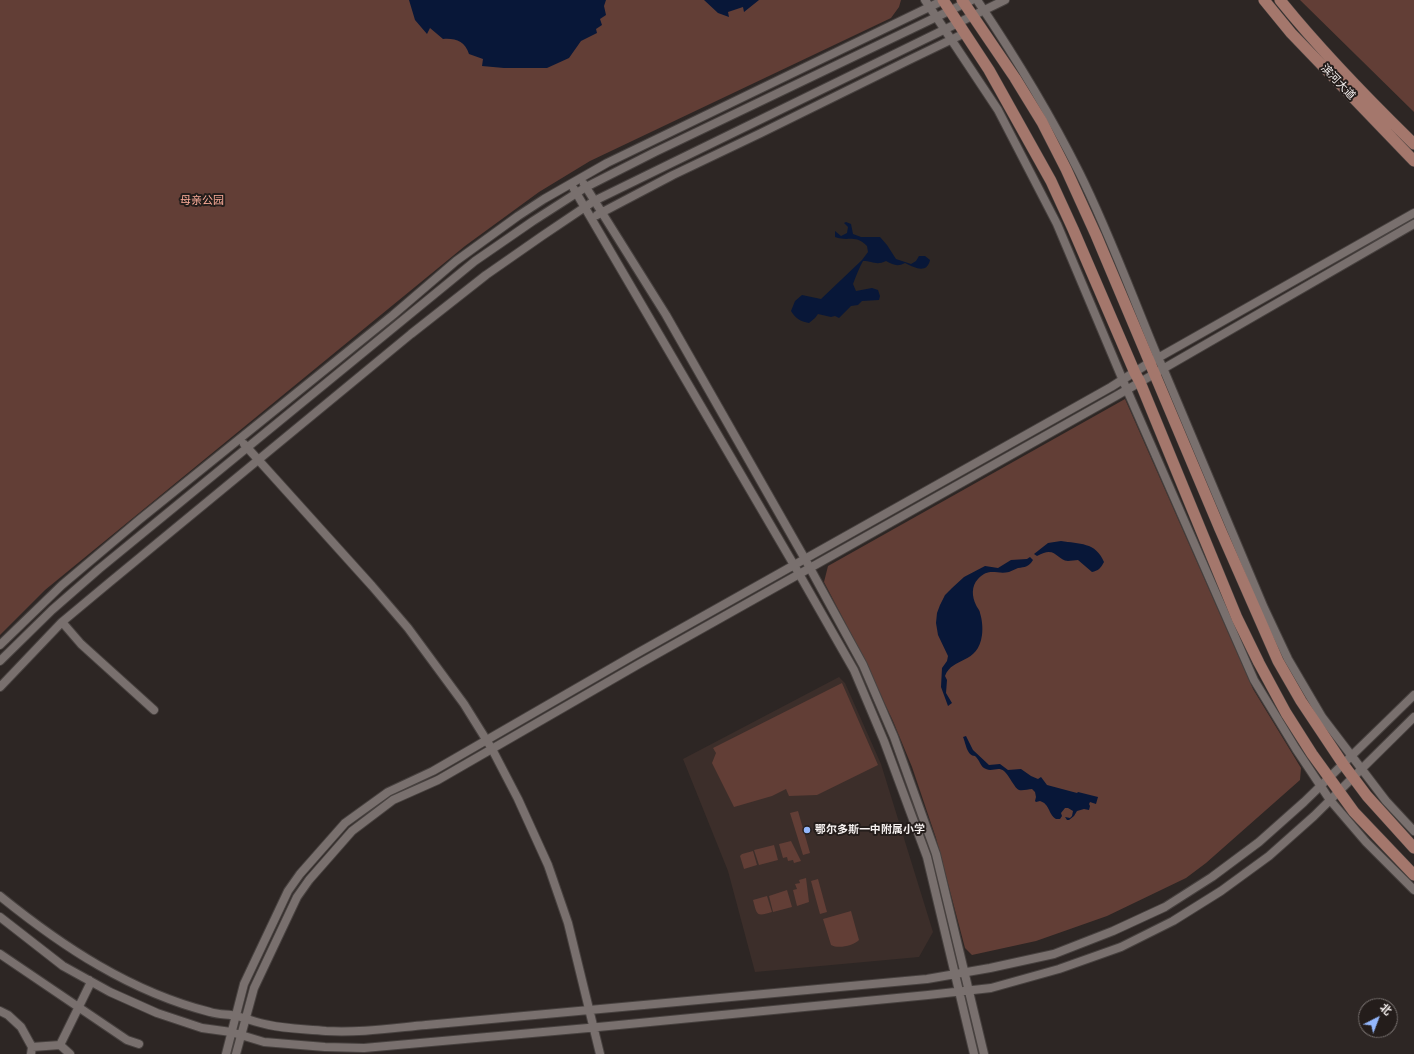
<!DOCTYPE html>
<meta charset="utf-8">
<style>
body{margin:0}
#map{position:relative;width:1414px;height:1054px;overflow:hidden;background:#2d2624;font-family:"Work Sans","Noto Sans SC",sans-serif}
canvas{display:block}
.north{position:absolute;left:1358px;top:998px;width:40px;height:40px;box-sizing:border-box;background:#241d1b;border:1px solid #787270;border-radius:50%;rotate:42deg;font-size:11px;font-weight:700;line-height:16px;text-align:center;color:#f6f1f0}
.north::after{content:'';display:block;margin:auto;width:14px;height:18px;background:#93b7fd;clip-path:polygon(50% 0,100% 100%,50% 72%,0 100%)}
</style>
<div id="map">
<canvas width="1414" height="1054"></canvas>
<div class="north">北</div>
</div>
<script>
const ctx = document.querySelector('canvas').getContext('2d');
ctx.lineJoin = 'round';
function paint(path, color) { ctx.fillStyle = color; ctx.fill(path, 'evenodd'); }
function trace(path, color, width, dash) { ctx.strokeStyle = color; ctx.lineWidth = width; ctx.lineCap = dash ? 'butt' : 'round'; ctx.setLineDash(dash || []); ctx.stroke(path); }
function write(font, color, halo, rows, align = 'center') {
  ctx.font = font + ' "Work Sans","Noto Sans SC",sans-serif'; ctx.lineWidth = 4; ctx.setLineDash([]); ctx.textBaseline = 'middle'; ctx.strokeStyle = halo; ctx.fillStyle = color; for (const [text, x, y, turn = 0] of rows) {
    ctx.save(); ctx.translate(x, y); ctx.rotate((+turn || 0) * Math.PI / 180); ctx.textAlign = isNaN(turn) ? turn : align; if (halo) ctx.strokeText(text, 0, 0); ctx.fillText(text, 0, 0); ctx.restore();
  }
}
const built = new Path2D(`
 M 839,677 L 845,683 L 881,764 L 933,932 L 919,957 L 755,972 L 728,871 L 683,759 Z`);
const green = new Path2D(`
 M 0,0 L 901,0 L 899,7 L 891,18 L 590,161 L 539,192 L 465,246 L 45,590 L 0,635 Z
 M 1300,0 L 1414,0 L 1414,112 Z
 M 1125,399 L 1253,689 L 1301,768 L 1300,780 L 1206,863 L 1186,878 L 1107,916 L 1036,941 L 972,955 L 965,948 L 936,838 L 912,767 L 893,721 L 860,651 L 824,582 L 828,566 Z
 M 842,683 L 878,765 L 817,795 L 789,796 L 786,789 L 772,796 L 734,807 L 712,763 L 716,753 L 713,748 Z
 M 798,811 L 810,853 L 803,855 L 790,813 Z
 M 791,841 L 801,861 L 794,863 L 793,860 L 788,861 L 787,857 L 783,858 L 779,844 Z
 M 774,845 L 778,860 L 759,865 L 754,850 Z
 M 753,851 L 757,865 L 744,869 L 740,856 L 742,854 Z
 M 806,878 L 809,902 L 797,906 L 793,890 L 797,889 L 795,884 L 800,883 L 799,880 Z
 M 818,879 L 827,912 L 820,914 L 811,881 Z
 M 787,890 L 792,907 L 773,912 L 769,896 Z
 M 767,896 L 772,912 C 756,917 757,915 753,900 Z
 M 851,911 L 859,940 C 853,946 838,949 831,945 L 823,919 Z`);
const water = new Path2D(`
 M 409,0 L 606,0 L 604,6 L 606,15 L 600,19 L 602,25 L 596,29 L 597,33 L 581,41 L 569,58 L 547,68 L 504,68 L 482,66 L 483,59 L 469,54 C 465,41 455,38 443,39 L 430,28 L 427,34 L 415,20 Z
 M 704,0 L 759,0 L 744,12 L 743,7 L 728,12 L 729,17 L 718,13 Z
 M 846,222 L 851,224 L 853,234 L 861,237 L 880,237 L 887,245 L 896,259 L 911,264 L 916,261 L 919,256 L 925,256 L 930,260 C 927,274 915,268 905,263 C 897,267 894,265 886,261 C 876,266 873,261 863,261 C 859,268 856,276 853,284 L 856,291 L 872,288 L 878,290 L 880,296 L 879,300 L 862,301 L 858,305 L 851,306 L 839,318 L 835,316 L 831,317 L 818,314 L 815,318 L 809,323 C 800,321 796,319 791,311 L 795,301 L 802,295 L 821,299 L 862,260 L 868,252 L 867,246 C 855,234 848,242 835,237 L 835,231 L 841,236 L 847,233 L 848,227 L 844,223 Z
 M 1061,541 C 1079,544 1096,542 1104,562 C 1101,568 1098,571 1092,572 L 1078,560 C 1075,560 1071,561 1068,561 C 1056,560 1056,545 1037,556 L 1034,554 L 1048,543 Z
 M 1030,557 L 1033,560 C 1029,567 1025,567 1018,568 C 1015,569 1012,571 1009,572 C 997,575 989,567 978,579 C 971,586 972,597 976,605 C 977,608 980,610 980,613 C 982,619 983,628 982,635 C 978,665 953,656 945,676 L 947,680 L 946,693 L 952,703 L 948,706 L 941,687 L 942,668 L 947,661 L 948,656 L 938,635 L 936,623 L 937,613 L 940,605 L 945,595 L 952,588 L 964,577 L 985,566 L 998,568 L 1011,560 L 1027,559 Z
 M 966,736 L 973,750 L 989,765 L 1000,764 L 1008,770 L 1021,769 L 1031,776 L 1038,779 L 1041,777 L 1047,785 L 1077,793 L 1078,792 L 1098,797 L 1096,804 L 1090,802 L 1089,804 L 1090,806 L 1089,810 L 1084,809 L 1077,811 L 1074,816 L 1069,820 L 1067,820 L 1065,817 L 1070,818 L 1072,816 L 1073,811 L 1068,808 L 1065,808 L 1061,813 L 1062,816 L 1060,819 L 1056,819 C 1048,814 1050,804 1040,801 L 1036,802 L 1035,801 L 1036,797 L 1035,792 L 1032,789 C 1028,789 1023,791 1019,790 C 1015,789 1009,775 1004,771 C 998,766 993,772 986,769 C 980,767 980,760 975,756 C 967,756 966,744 963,737 Z`);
const minor = new Path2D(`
 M 925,0 L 998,110 L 1057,224 L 1127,390 L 1254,680 L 1296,749 L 1330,800 L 1366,842 L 1414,890
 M 977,0 C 1014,55 1049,112 1079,172 C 1109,232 1132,296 1158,358 L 1163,368 L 1264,608 L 1288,659 L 1322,717 L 1386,801 L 1414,831
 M 584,184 L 666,315 L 805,559 L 863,665 L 894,737 L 936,854 L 984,1054
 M 574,189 L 794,565 L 854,670 L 884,741 L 927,857 L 974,1054
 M 597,215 L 673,175 L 761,133 L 909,60 L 965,33
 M 244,444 L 372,586 L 408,628 L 464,704 L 492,749 L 518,799 L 548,865 L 568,923 L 600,1054
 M 62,622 L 81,644 L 154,710
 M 0,645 L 62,585 L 139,520 L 393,315 L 456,261 L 518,216 L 544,199 L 607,163 L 944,0
 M 0,661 L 52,610 L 99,569 L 475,261 L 533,221 L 586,187 L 655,152 L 972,0
 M 0,687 L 62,622 L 110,582 L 411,334 L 486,275 L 542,236 L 594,201 L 1005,0
 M 0,896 C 63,947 131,992 210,1012 C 219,1015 228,1014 237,1016 C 248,1019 258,1023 269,1025 C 286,1029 308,1029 326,1031 C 359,1033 393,1028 426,1025 L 927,979 L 990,968 L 1054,954 L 1113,931 L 1165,907 L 1212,877 L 1259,842 L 1304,802 L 1414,695
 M 0,917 L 63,966 L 110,992 L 157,1013 L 202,1028 L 231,1032 L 264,1042 L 325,1047 L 364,1048 L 588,1028 L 928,995 L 991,988 L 1059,969 L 1121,947 L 1173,921 L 1221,891 L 1269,856 L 1314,816 L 1414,717
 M 0,954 L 127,1040 L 139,1044
 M 0,1011 L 8,1015 L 21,1027 L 32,1047 L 31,1054
 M 60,1045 L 90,984 L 89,980
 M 32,1047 L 60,1045 L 70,1054
 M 226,1054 L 244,984 L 288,891 L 300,874 L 345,823 L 388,792 L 433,771 L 634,655 L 1111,387 L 1149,363 L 1414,213
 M 236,1054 L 254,988 L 297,897 L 309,880 L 352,831 L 393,800 L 438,780 L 639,664 L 1116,396 L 1414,224`);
const major = new Path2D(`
 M 943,0 L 989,70 L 1051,181 L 1073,229 L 1135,373 L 1140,382 L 1237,618 L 1259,663 L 1286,713 L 1312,754 L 1354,812 L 1414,875
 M 962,0 L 1015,78 L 1042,122 L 1066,169 L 1096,235 L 1220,529 L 1278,661 L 1301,701 L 1343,764 L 1367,796 L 1414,848
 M 1264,0 L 1291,33 L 1414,161
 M 1280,0 C 1321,51 1367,98 1414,144`);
const markers = [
 [807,830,4,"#93b7fd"]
];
const streetNames = [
 ["滨河大道",1338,82,46]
];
const parkNames = [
 ["母亲公园",202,201]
];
const poiNames = [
 ["鄂尔多斯一中附属小学",815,830]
];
paint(built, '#3c2e2a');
paint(green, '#623e36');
paint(water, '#081738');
trace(minor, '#47413f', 10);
trace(major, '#47413f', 12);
trace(minor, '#79706e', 8);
trace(major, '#a4776c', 11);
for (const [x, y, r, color] of markers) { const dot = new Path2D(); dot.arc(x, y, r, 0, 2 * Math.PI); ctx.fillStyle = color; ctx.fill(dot); trace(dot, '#241d1b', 1.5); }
write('11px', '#f6f1f0', '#241d1b', streetNames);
write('11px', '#fbac99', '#241d1b', parkNames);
write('bold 11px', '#f6f1f0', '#241d1b', poiNames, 'left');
</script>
